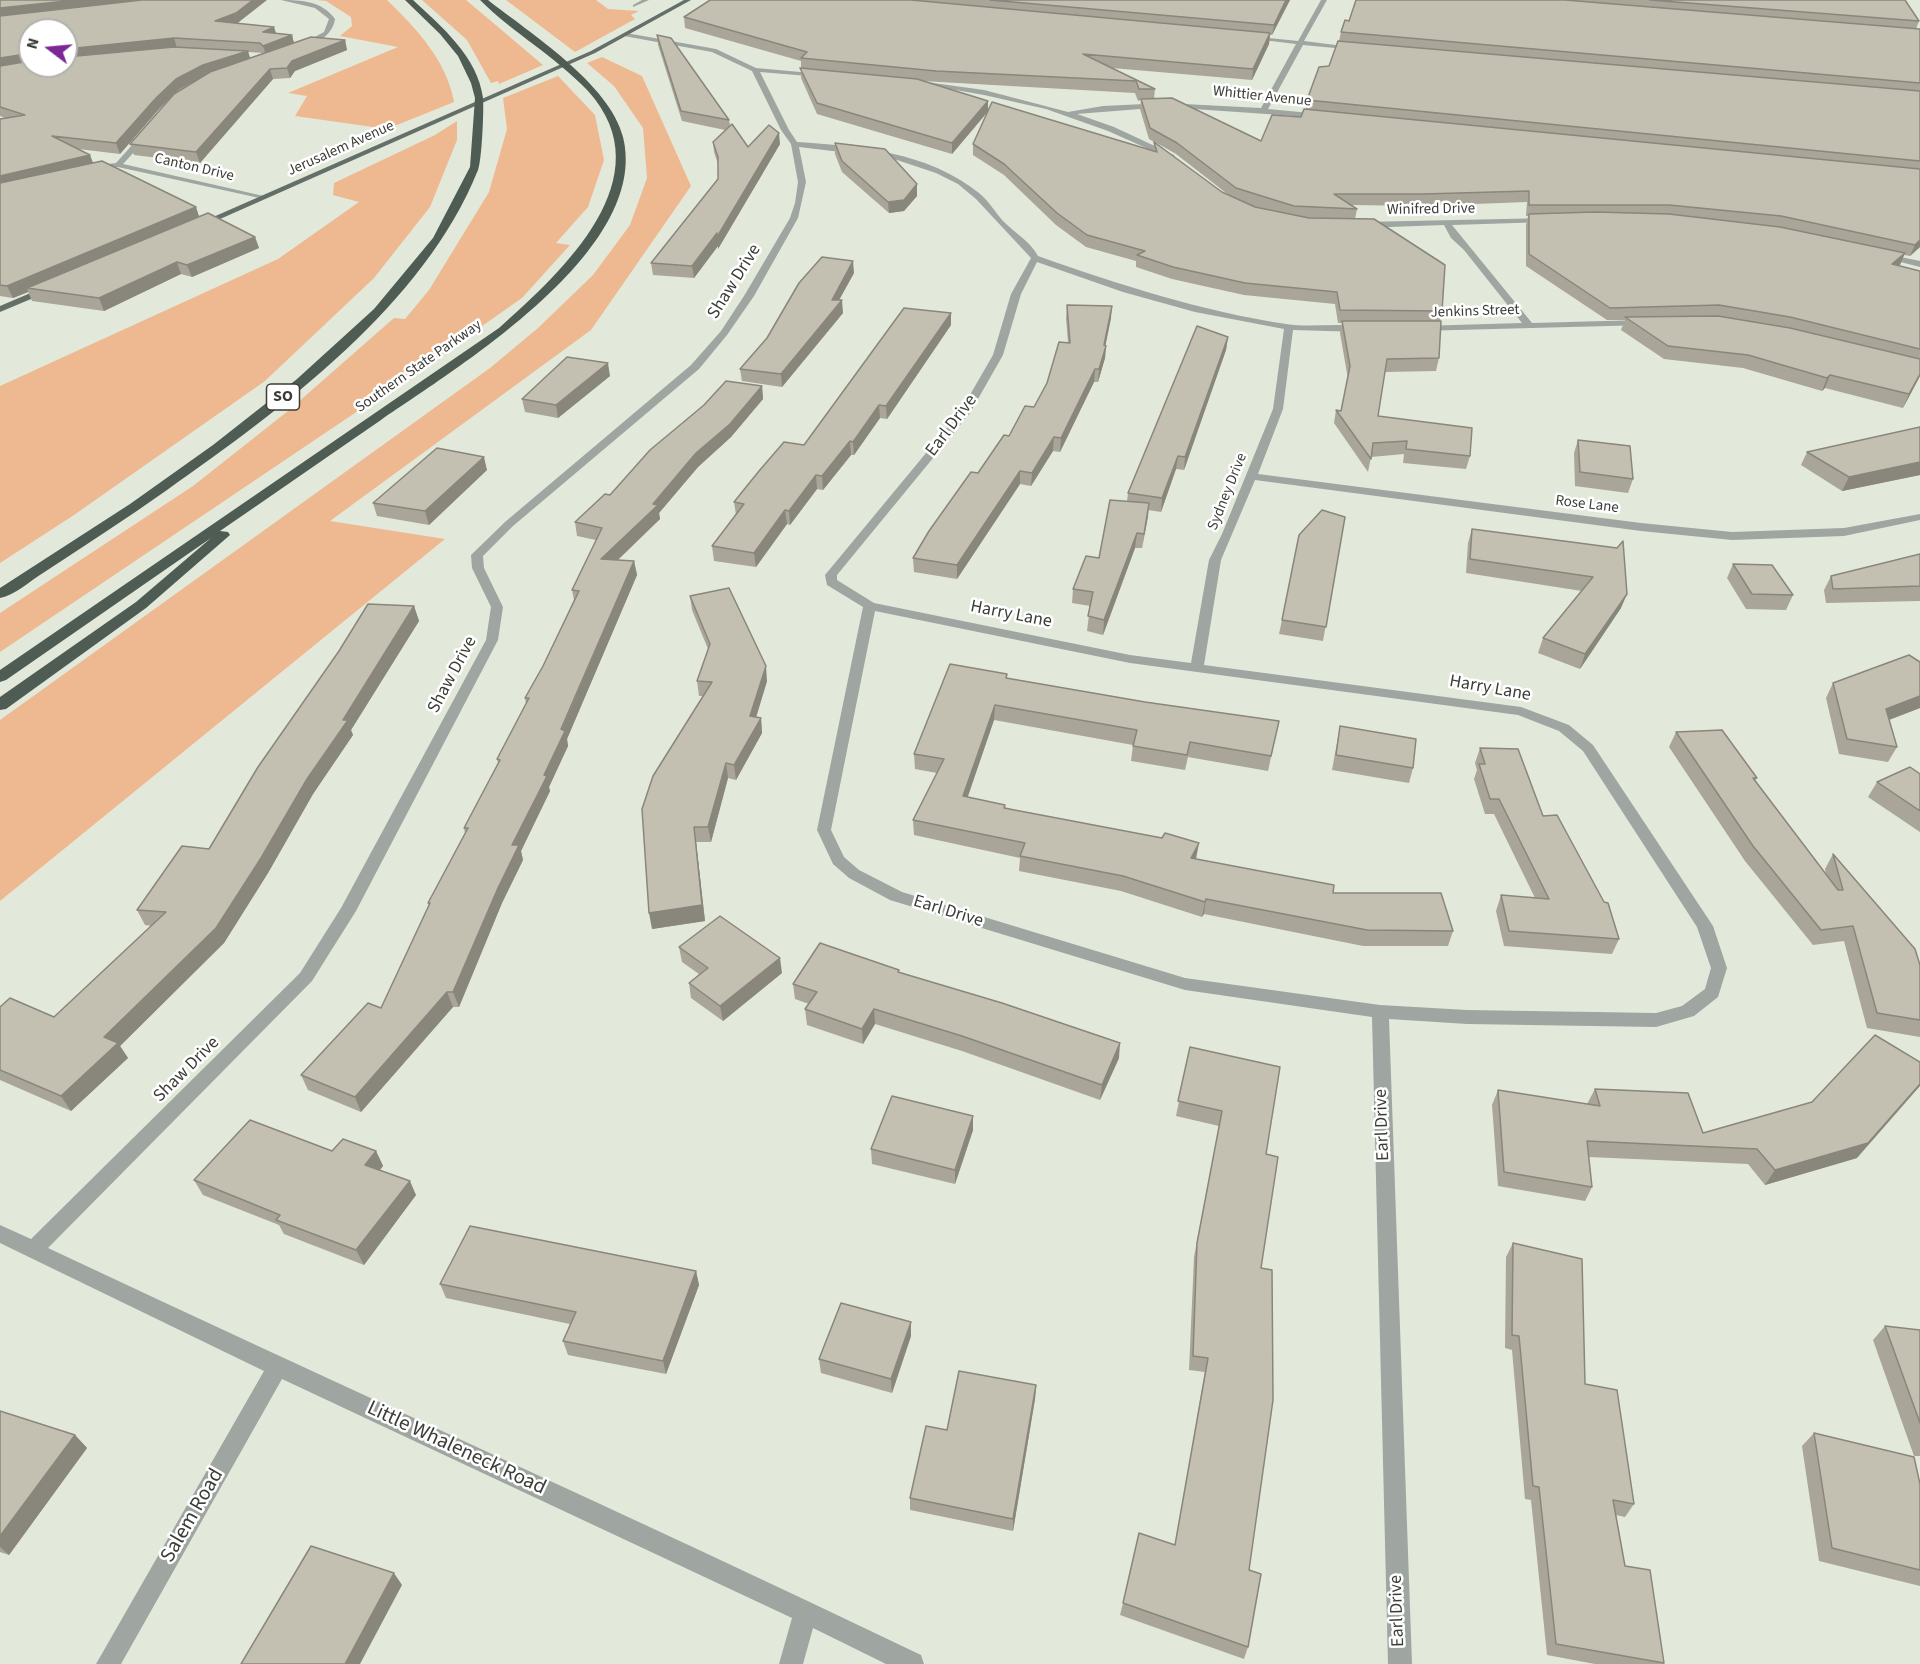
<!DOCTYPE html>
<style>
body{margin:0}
#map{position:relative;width:1920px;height:1664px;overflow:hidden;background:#e2e9da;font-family:"Source Sans 3",sans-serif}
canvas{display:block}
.north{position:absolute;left:18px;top:18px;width:60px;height:60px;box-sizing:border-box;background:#fff;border:2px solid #b1b1af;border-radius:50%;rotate:286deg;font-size:16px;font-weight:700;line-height:24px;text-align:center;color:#3b3d37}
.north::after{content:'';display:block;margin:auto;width:21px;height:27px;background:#7d2796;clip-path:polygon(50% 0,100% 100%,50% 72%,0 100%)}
</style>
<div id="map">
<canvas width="1920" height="1664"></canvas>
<div class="north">N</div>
</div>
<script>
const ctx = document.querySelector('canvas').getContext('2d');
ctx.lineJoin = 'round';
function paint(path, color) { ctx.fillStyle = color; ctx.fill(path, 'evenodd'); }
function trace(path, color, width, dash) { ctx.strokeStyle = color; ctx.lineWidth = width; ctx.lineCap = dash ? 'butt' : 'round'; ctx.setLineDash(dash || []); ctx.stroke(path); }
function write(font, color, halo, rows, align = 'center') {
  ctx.font = font + ' "Source Sans 3",sans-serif'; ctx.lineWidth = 5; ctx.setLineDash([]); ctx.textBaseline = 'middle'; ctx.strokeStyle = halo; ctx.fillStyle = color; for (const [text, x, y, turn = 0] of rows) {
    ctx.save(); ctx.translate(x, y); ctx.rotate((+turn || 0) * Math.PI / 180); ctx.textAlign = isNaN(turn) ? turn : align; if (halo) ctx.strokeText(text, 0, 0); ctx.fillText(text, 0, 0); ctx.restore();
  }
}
const green = new Path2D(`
 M 317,0 L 387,0 C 416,28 447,61 454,102 L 387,129 L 295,116 L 307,96 L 288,93 L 398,47 L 340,36 L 352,26 L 351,17 L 326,1 Z
 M 422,0 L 466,0 L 543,65 L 499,84 L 498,81 L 491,83 L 467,40 Z
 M 506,0 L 596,0 L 608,9 L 639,11 L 631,15 L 635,19 L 575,52 Z
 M 602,57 L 642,76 L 691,186 L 591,330 L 330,521 L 445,539 L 0,901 L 0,720 L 490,368 L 538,328 L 593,275 L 630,225 L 647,178 L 643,128 L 614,86 L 587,63 Z
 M 558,76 L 595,115 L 604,160 L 588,207 L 556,243 L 570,245 L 522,298 L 435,359 L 0,652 L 0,613 L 193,486 L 288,411 L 394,318 L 405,319 L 429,290 L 489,192 L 507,129 L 503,98 Z
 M 457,121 L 457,140 L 430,207 L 374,278 L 265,381 L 74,515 L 0,563 L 0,386 L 278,259 L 359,202 L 333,195 L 334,183 L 435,135 Z`);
const minor = new Path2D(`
 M 281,0 C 302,0 322,1 335,19 C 333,35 315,46 300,47 L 300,45 L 324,32 L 329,19 L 315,8 Z
 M 642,0 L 649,0 L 633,7 L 633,5 Z
 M 1321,0 L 1327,0 L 1304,41 L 1359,48 L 1356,50 L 1303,45 L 1268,109 L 1321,114 L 1324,118 L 1165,107 L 1077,114 L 1114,127 L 1174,155 L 1175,157 L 1171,159 L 1108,131 L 1046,109 L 984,95 L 916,83 L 919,81 L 984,90 L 1068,112 L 1103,106 L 1165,103 L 1261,108 L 1296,44 L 1246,38 L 1249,36 L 1298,41 Z
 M 626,33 L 716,49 L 756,68 L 822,74 L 820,77 L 760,72 L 789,130 L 797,142 C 860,146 928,152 979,193 C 989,201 995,212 1003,221 C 1015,233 1030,241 1038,256 C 1120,285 1201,311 1286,324 C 1312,328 1339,322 1364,327 L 1364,331 L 1361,332 L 1293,330 L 1283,409 L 1258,474 L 1641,523 L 1732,532 L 1844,528 L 1920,514 L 1920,520 L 1844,536 L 1732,540 L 1641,531 L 1255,480 L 1221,560 L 1204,665 L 1521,707 L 1569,725 L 1593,745 L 1713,926 L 1727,968 L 1718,997 L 1694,1016 L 1656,1027 L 1467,1024 L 1389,1019 L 1412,1664 L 1388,1664 L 1372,1017 L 1185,990 L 890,900 L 849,878 L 833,864 L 817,830 L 863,607 L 827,585 L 825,575 L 960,412 L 993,355 L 1011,294 L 1031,258 L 976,199 L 958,184 L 936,173 L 891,158 L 799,147 L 806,182 L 798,218 L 754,296 L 727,335 L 699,369 L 513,526 L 483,556 L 484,568 L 503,607 L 498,640 L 356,911 L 312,981 L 48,1248 C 338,1385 632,1516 921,1655 L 924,1664 L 886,1664 L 813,1628 L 803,1664 L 779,1664 L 792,1618 L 282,1379 L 121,1664 L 96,1664 L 264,1371 L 0,1243 L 0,1225 L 31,1239 L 300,973 L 341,908 L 486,640 L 491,607 L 472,568 L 471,555 L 505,522 L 691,365 L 721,331 L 744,296 L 790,218 L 795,203 L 798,182 L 791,144 L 781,130 L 752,71 L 712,52 L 624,36 ZM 1037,262 L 1123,292 L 1195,312 L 1284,329 L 1273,409 L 1222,534 L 1209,560 L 1191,663 L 1130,655 L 874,603 L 837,580 L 837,575 L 970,413 L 1003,355 L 1021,294 ZM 875,611 L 1130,663 L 1518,715 L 1559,731 L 1583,751 L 1697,927 L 1711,968 L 1705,989 L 1682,1006 L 1656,1013 L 1467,1010 L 1380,1005 L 1185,978 L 902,892 L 859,870 L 844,857 L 831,830 Z
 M 142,134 L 149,136 L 123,164 L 268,197 L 264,199 L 118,167 L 108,168 L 108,164 L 116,163 Z
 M 1551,218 L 1551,222 L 1548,222 L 1452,225 L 1532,323 L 1643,320 L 1648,323 L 1646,325 L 1418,331 L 1418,327 L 1421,326 L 1522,323 L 1464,250 L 1451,238 L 1444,225 L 1362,228 L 1358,225 L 1362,222 Z
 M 1881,253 L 1920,261 L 1920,267 L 1881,257 Z`);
const major = new Path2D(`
 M 684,0 L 691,0 L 595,53 L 202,227 L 195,225 L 591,51 Z
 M 47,286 L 52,289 L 50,291 L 0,312 L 0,306 Z`);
const highway = new Path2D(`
 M 405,0 L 413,0 C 441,26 478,57 483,98 C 484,109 482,160 478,170 C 424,305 282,409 167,490 C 126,519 84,546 43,573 C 30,581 15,595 0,598 L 0,588 L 130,504 L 213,445 L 297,379 L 374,309 L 433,238 L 470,167 L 475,98 L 471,83 L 458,56 L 440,34 Z
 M 480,0 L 488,0 C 530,33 610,84 623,137 C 651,250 458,367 381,420 C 327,457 274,494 220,531 L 228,532 L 230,535 L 146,608 L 6,709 L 0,710 L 0,697 L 136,602 L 211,538 L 6,680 L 0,682 L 0,670 L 499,328 C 562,272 666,177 588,91 C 555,56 513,33 480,0 Z`);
const wall = new Path2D(`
 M 0,0 L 239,22 L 237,23 L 276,33 L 292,35 L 294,43 L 345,40 L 347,50 L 295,71 L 290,78 L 273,79 L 200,163 L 134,155 L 130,144 L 171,97 L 159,109 L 120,154 L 78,149 L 93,163 L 199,217 L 255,237 L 259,248 L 192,277 L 181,274 L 104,311 L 32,301 L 28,292 L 13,298 L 0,296 L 0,119 L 5,118 L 0,116 ZM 30,30 L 66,66 L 30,66 ZM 248,52 L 263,53 L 250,58 Z
 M 710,0 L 1290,0 L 1272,35 L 1270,35 L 1269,44 L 1252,80 L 1112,68 L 1155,89 L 1154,99 L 1261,141 L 1301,117 L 1306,109 L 1307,100 L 1329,66 L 1339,41 L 1341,32 L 1349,21 L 1356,0 L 1905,0 L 1919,21 L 1916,29 L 1920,29 L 1920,247 L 1910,256 L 1904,255 L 1899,266 L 1920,271 L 1920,376 L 1903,408 L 1825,388 L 1822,391 L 1743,368 L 1664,359 L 1621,330 L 1625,320 L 1607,320 L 1526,266 L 1526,225 L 1528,216 L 1526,216 L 1527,202 L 1421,206 L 1351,205 L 1357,209 L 1355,219 L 1442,311 L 1440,321 L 1439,358 L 1436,371 L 1385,372 L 1378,416 L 1470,456 L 1466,469 L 1403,463 L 1404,454 L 1371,457 L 1368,472 L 1334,423 L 1336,410 L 1341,411 L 1348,379 L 1340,333 L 1342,323 L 1338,323 L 1335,304 L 1244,295 L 1172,279 L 1136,267 L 1136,261 L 1086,247 L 1056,225 L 1004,175 L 973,155 L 973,144 L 987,113 L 952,154 L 817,114 L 801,78 L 801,61 L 685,28 L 684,17 ZM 922,81 L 1135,93 L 1138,101 L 1141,100 L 1140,109 L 1149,139 L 1154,142 L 1153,151 L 988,110 ZM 1155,142 L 1176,154 L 1230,196 L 1222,192 Z
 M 657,35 L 729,120 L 730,125 L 748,147 L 780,144 L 718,249 L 718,246 L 694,278 L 653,275 L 651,263 L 718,179 L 718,164 L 714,152 L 713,142 L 725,130 L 682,121 L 658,45 Z
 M 835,143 L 917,184 L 917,196 L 904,211 L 889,213 L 842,172 L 835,154 Z
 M 854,273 L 839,300 L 843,313 L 782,387 L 742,381 L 740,369 Z
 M 1067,305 L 1111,318 L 1105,346 L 1106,346 L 1105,358 L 1098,382 L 1094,382 L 1060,452 L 1053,451 L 1031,486 L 1020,484 L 957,579 L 914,572 L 913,558 L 978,473 L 1034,407 L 1068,343 L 1066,318 Z
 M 951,313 L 951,325 L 887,419 L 880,418 L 854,455 L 851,455 L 823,490 L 817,489 L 790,525 L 787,524 L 756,567 L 714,561 L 712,546 L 736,515 L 734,502 L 804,445 Z
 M 1228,337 L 1226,350 L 1184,470 L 1176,469 L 1161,512 L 1148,510 L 1142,548 L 1135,548 L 1103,635 L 1087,631 L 1090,606 L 1072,603 L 1073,589 L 1099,558 L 1127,501 L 1128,493 Z
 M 610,376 L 558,418 L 525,412 L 522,399 Z
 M 762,386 L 763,399 L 731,437 L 698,467 L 659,513 L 660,519 L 618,560 L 634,561 L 637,575 L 567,739 L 568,746 L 549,787 L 550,791 L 521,851 L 523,860 L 502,903 L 459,1007 L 453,1007 L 361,1112 L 308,1090 L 301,1075 L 381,1008 L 429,906 L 428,903 L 465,833 L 464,828 L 498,763 L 497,759 L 526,704 L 525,698 L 543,666 L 574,600 L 572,590 L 596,540 L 577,536 L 575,522 Z
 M 1920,427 L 1920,475 L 1842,491 L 1801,465 L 1807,452 Z
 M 1578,440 L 1633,479 L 1628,493 L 1575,486 L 1574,453 Z
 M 487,470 L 429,525 L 377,516 L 373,503 Z
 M 1345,517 L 1323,641 L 1279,634 L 1282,620 Z
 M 1472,529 L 1617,548 L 1621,608 L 1580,669 L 1538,653 L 1543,638 L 1582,591 L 1466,573 L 1468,543 Z
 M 1920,554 L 1920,601 L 1826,603 L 1824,590 L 1831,576 Z
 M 1733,564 L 1793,595 L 1786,610 L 1746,609 L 1727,578 Z
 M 690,596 L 767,681 L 756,717 L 761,718 L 762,733 L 736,780 L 728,778 L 711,842 L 696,842 L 705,921 L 652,929 L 704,696 L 699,696 L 697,681 L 708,649 L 692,610 Z
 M 414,606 L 419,621 L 351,730 L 353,735 L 313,794 L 268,873 L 224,943 L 120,1046 L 128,1058 L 71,1111 L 0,1080 L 0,1007 L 54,1017 L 152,926 L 145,925 L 137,910 L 209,849 Z
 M 1920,662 L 1920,708 L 1889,720 L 1897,747 L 1888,762 L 1839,754 L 1826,698 L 1833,683 Z
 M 1007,678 L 1145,702 L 1279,721 L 1268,771 L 1188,757 L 1185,770 L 1131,761 L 1133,745 L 994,720 L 967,797 L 1196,859 L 1333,893 L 1453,931 L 1448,946 L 1363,946 L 1204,914 L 1202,917 L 1121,891 L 1019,871 L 1020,858 L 914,835 L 913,820 L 937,773 L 915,769 L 914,754 Z
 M 1340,726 L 1413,768 L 1409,783 L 1332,770 Z
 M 1676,732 L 1757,778 L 1755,781 L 1826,874 L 1825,869 L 1833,854 L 1920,965 L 1920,1037 L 1867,1028 L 1844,941 L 1813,945 L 1745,861 L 1669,747 Z
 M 1480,748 L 1543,816 L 1619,939 L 1612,954 L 1504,946 L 1496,911 L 1501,895 L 1535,898 L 1494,814 L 1485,814 L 1474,779 L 1477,770 L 1475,763 Z
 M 1920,774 L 1920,832 L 1868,797 L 1877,782 Z
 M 679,947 L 782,973 L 723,1021 L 691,998 L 689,983 L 699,974 L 682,962 Z
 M 899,970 L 899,972 L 1119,1058 L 1100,1100 L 962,1051 L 875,1024 L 863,1044 L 807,1025 L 805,1009 L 809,1004 L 795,999 L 793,984 Z
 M 1190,1047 L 1266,1154 L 1249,1570 L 1248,1647 L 1244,1659 L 1120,1615 L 1123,1603 L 1175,1545 L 1205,1372 L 1189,1370 L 1194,1257 L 1219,1126 L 1176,1116 Z
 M 1595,1089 L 1703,1133 L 1857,1158 L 1765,1185 L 1748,1164 L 1589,1157 L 1592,1187 L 1585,1201 L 1498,1186 L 1492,1105 L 1498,1090 L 1587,1104 Z
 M 973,1116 L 973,1130 L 955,1184 L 872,1164 L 871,1149 Z
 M 332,1151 L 376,1151 L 383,1166 L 380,1170 L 416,1195 L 364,1265 L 284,1234 L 279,1225 L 203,1195 L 194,1180 Z
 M 1513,1243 L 1585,1384 L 1634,1504 L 1625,1517 L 1616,1515 L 1625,1566 L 1664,1663 L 1664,1664 L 1595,1664 L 1547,1655 L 1531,1500 L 1525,1499 L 1512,1350 L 1505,1348 L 1506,1257 Z
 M 696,1271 L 699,1285 L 666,1374 L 568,1355 L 563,1341 L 570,1324 L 446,1298 L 440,1284 Z
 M 911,1322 L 911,1336 L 892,1393 L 821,1373 L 819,1359 Z
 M 1885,1326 L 1920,1330 L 1920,1456 L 1914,1456 L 1873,1340 Z
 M 1036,1385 L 1035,1399 L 1013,1531 L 910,1510 L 910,1498 L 947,1430 Z
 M 0,1411 L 75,1435 L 87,1448 L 9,1555 L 0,1552 Z
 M 1814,1433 L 1920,1484 L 1920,1586 L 1819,1561 L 1802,1446 Z`);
const shadedWall = new Path2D(`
 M 76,0 L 163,0 L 0,18 L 0,8 Z
 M 253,0 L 267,0 L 239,22 L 218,31 L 215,21 Z
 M 1286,0 L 1290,0 L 1272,35 L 1274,25 Z
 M 274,27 L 277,36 L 263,32 Z
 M 1270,33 L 1269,44 L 1252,80 L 1253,69 Z
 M 292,35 L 294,44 L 266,55 L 263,46 Z
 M 174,38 L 177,48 L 66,59 L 66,49 Z
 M 345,40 L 347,50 L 295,71 L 290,78 L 287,68 L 292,61 Z
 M 248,51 L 251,61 L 206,75 L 179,89 L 159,109 L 120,154 L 116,143 L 156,98 L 176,79 L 203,65 Z
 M 26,54 L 30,64 L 0,68 L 0,58 Z
 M 270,69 L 273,79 L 200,163 L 196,152 Z
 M 988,101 L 988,111 L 952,154 L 952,143 Z
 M 779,133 L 780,144 L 718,249 L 718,246 L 694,278 L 692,266 Z
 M 90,155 L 94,165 L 0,188 L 0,176 Z
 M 917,184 L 917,196 L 904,211 L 889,213 L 888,202 Z
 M 196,207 L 200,219 L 27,288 L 28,292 L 13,298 L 7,286 Z
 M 255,237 L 259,248 L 192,277 L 187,265 Z
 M 1920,240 L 1920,247 L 1910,256 L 1915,245 Z
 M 1905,253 L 1900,265 L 1887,276 L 1892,264 Z
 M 853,261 L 854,273 L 833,311 L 842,300 L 843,313 L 782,387 L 781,374 L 832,300 Z
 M 177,262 L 181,274 L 104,311 L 99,298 Z
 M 1112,306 L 1111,318 L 1104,353 L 1106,346 L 1105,358 L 1098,382 L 1099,369 Z
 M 951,313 L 951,325 L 887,419 L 886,406 Z
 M 1228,337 L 1226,350 L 1184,470 L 1185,457 Z
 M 608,363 L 610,376 L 558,418 L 556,405 Z
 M 1095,369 L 1094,382 L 1060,452 L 1061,438 Z
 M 1920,374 L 1920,376 L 1903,408 L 1909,394 Z
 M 1830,375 L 1825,388 L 1822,391 L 1827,378 Z
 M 762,386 L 763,399 L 731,437 L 698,467 L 659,513 L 660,519 L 604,573 L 601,559 L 653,504 L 696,453 Z
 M 879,405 L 880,418 L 854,455 L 853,442 Z
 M 1054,437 L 1053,451 L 1031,486 L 1032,473 Z
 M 850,441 L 851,455 L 823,490 L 822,476 Z
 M 1178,456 L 1176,469 L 1161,512 L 1162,498 Z
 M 484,457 L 487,470 L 429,525 L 425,511 Z
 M 1920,462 L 1920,475 L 1842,491 L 1849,477 Z
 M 1020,471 L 1020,484 L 957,579 L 957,565 Z
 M 816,475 L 817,489 L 790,525 L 789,511 Z
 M 1149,503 L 1148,517 L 1142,548 L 1144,534 Z
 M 785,510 L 787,524 L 756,567 L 754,553 Z
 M 1137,533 L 1135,548 L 1103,635 L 1104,620 Z
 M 634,561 L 637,575 L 567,739 L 568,746 L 549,787 L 550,791 L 521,851 L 523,860 L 502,903 L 459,1007 L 453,992 L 512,845 Z
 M 1627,594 L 1621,608 L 1580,669 L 1585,654 Z
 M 414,606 L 419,621 L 351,730 L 353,735 L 313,794 L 268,873 L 224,943 L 120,1046 L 128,1058 L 71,1111 L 61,1096 L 104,1037 L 307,779 Z
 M 766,666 L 767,681 L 752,731 L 750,716 Z
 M 1920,696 L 1920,708 L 1878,724 L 1886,709 Z
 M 995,705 L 994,720 L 963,811 L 963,796 Z
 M 761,718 L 762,733 L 736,780 L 734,765 Z
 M 726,763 L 728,778 L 711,842 L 708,827 Z
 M 694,827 L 696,842 L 705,921 L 652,929 L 649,913 Z
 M 1199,843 L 1196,859 L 1191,858 Z
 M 1206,899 L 1204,914 L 1202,917 L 1205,902 Z
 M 780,958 L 782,973 L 723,1021 L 720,1006 Z
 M 447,992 L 453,1007 L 361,1112 L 355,1097 Z
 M 874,1009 L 875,1024 L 863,1044 L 862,1029 Z
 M 1120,1043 L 1119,1058 L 1100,1100 L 1102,1085 Z
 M 1920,1084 L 1920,1086 L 1857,1158 L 1765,1185 L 1775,1170 Z
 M 973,1116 L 973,1130 L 955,1184 L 955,1170 Z
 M 376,1151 L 383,1166 L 372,1179 L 365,1165 Z
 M 410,1181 L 416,1195 L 364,1265 L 356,1250 Z
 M 696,1271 L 699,1285 L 666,1374 L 663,1361 Z
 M 911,1322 L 911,1336 L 892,1393 L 891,1379 Z
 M 1036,1385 L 1035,1399 L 1013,1531 L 1013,1519 Z
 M 75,1435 L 87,1448 L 9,1555 L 0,1547 L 0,1536 Z
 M 394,1573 L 402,1585 L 360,1664 L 345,1664 Z`);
const building = new Path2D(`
 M 0,0 L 76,0 L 0,8 Z
 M 142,0 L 253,0 L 236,13 L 215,21 L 274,27 L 263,32 L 292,35 L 263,46 L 260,43 L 174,38 L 66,49 L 66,30 L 30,30 L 30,54 L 26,54 L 0,58 L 0,16 Z
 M 710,0 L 911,0 L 1270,33 L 1253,69 L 1083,54 L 1155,89 L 1139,89 L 1136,81 L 936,71 L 801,58 L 807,52 L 684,17 Z
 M 990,0 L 1286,0 L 1274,25 Z
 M 1356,0 L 1565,0 L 1920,29 L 1920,83 L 1341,32 L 1345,20 L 1349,21 Z
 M 1650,0 L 1905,0 L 1919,21 Z
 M 657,35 L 671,38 L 729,120 L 681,111 Z
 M 311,37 L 345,40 L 292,61 L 287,68 L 270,69 L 196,152 L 130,144 L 174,94 L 210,72 Z
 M 1338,41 L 1920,91 L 1920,161 L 1307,100 L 1319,67 L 1329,66 Z
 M 174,47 L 248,51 L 203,65 L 176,79 L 156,98 L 116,143 L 52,136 L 90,155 L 0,176 L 0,119 L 25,115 L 0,107 L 0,66 L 30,61 L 30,66 L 66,66 L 66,57 Z
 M 800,68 L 917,79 L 988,101 L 952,143 L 817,103 Z
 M 1172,98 L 1261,141 L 1272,115 L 1301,117 L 1304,109 L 1920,169 L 1920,240 L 1915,245 L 1781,216 L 1669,205 L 1529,205 L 1529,191 L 1423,194 L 1334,194 L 1357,209 L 1294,206 L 1236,188 L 1177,143 L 1150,128 L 1141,99 Z
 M 992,102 L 1157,152 L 1154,142 L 1222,192 L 1255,207 L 1309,218 L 1374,219 L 1445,265 L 1442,311 L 1340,310 L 1337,292 L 1245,283 L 1173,267 L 1137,255 L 1145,251 L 1087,235 L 1057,213 L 1004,164 L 973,144 Z
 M 732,124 L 748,147 L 769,125 L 779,133 L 717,237 L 717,233 L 692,266 L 651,263 L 718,179 L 718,157 L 713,142 Z
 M 835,143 L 885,149 L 917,184 L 904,200 L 888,202 L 842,161 Z
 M 102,161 L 196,207 L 7,286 L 0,285 L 0,183 Z
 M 1595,212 L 1669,214 L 1780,227 L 1905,253 L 1892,264 L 1920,271 L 1920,349 L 1790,317 L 1719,305 L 1610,308 L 1529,254 L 1529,214 Z
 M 208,213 L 255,237 L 187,265 L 177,262 L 99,298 L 27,288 Z
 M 822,257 L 853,261 L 832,300 L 842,300 L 781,374 L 740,369 L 767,338 L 799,283 Z
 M 1067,305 L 1112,306 L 1104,345 L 1106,346 L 1099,369 L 1095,369 L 1061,438 L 1054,437 L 1032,473 L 1020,471 L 957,565 L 913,558 L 929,531 L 971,472 L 978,473 L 1004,435 L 1009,436 L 1025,406 L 1034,407 L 1047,383 L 1059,342 L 1070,343 Z
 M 904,308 L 951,313 L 886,406 L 879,405 L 853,442 L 850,441 L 822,476 L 816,475 L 789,511 L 785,510 L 754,553 L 712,546 L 744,504 L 734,502 L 759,471 L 784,442 L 804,445 Z
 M 1718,316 L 1790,328 L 1920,359 L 1920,374 L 1909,394 L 1830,375 L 1827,378 L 1748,355 L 1668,346 L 1625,317 Z
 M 1342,321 L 1441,321 L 1439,358 L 1387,359 L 1378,416 L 1472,428 L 1470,456 L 1406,449 L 1407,441 L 1373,443 L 1371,459 L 1336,410 L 1341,411 L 1350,366 Z
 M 1197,326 L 1228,337 L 1185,457 L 1178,456 L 1162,498 L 1128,493 Z
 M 567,357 L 608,363 L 556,405 L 522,399 Z
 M 726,381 L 762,386 L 730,424 L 696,453 L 653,504 L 658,505 L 601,559 L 634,561 L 561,729 L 565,731 L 544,775 L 547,776 L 512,845 L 519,845 L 498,888 L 453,992 L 447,992 L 355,1097 L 301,1075 L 368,1003 L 381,1008 L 430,903 L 428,903 L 468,828 L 464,828 L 500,760 L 497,759 L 529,698 L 525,698 L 543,666 L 579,591 L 572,590 L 602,528 L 575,522 L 605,494 L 610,495 L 650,450 L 704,405 Z
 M 1920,427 L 1920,462 L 1849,477 L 1807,452 Z
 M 1578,440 L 1630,446 L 1633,479 L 1580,472 Z
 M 437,448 L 484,457 L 425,511 L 373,503 Z
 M 1110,500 L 1149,503 L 1144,534 L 1137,533 L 1104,620 L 1088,616 L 1093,592 L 1073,589 L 1086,556 L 1099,558 Z
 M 1322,510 L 1345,517 L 1326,627 L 1282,620 L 1299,535 Z
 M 1472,529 L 1617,548 L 1623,541 L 1627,594 L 1585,654 L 1543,638 L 1593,577 L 1470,559 Z
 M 1920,554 L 1920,586 L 1833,589 L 1831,576 Z
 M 1733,564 L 1772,565 L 1793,595 L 1752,594 Z
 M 729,588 L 766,666 L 750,716 L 761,718 L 734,765 L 726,763 L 708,827 L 694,827 L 702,905 L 649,913 L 642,809 L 653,776 L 712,682 L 697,681 L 710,644 L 690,596 Z
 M 368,604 L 414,606 L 343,720 L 348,720 L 307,779 L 261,858 L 216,928 L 104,1037 L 118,1043 L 61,1096 L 0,1070 L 0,1007 L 10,998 L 54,1017 L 166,912 L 137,910 L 182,846 L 209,849 L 258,767 L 339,651 Z
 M 1909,655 L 1920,662 L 1920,696 L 1886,709 L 1897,747 L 1847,739 L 1833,683 Z
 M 950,664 L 1007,674 L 1006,678 L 1145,702 L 1279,721 L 1271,756 L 1190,742 L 1187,755 L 1133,746 L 1137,730 L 995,705 L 963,796 L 1005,805 L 1004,808 L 1162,838 L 1165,833 L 1199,843 L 1191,858 L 1334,885 L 1333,893 L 1441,893 L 1453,931 L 1367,930 L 1206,899 L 1205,902 L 1123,876 L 1020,856 L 1025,843 L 913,820 L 944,759 L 914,754 Z
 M 1340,726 L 1416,739 L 1413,768 L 1336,755 Z
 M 1722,730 L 1757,778 L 1753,778 L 1838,890 L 1843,890 L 1833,854 L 1915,949 L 1920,965 L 1920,1020 L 1877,1013 L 1853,926 L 1821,930 L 1753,846 L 1676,732 Z
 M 1480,748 L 1518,749 L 1543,816 L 1557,815 L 1604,902 L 1608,903 L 1619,939 L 1509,931 L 1501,895 L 1549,899 L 1499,799 L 1490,799 L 1479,764 L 1485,764 Z
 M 1910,767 L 1920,774 L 1920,811 L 1877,782 Z
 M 720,916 L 780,958 L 720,1006 L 689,983 L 708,968 L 679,947 Z
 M 820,943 L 899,970 L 898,972 L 1002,1003 L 1120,1043 L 1102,1085 L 962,1036 L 874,1009 L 862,1029 L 805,1009 L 817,992 L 793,984 Z
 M 1875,1035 L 1920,1062 L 1920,1084 L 1868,1143 L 1775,1170 L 1757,1149 L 1587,1141 L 1592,1187 L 1504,1172 L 1498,1090 L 1600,1106 L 1595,1089 L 1688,1093 L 1703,1133 L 1812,1102 Z
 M 1190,1047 L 1280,1067 L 1266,1154 L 1278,1157 L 1261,1268 L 1272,1270 L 1273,1400 L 1249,1570 L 1261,1574 L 1248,1647 L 1123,1603 L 1139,1533 L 1175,1545 L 1208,1358 L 1193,1356 L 1197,1243 L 1222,1111 L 1178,1101 Z
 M 892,1096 L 973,1116 L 955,1170 L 871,1149 Z
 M 250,1120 L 332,1151 L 343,1139 L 376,1151 L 365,1165 L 410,1181 L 356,1250 L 276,1220 L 280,1215 L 194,1180 Z
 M 470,1226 L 696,1271 L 663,1361 L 563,1341 L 576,1312 L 440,1284 Z
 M 1513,1243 L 1582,1259 L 1585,1384 L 1617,1390 L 1634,1504 L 1613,1500 L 1625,1566 L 1650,1570 L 1664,1663 L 1556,1644 L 1539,1487 L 1533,1486 L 1519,1336 L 1512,1335 Z
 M 841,1303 L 911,1322 L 891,1379 L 819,1359 Z
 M 1885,1326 L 1920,1330 L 1920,1423 Z
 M 959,1371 L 1036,1385 L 1013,1519 L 910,1498 L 926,1426 L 947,1430 Z
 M 0,1411 L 75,1435 L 0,1536 Z
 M 1814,1433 L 1914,1457 L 1920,1484 L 1920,1570 L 1832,1548 Z
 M 311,1546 L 394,1573 L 345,1664 L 241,1664 Z`);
const farStreetnames = [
 ["Whittier Avenue",1262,97,6],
 ["Jerusalem Avenue",341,149,-24],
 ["Canton Drive",194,168,13],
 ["Winifred Drive",1431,210,-1],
 ["Jenkins Street",1475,312,-2],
 ["Southern State Parkway",419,367,-35],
 ["Sydney Drive",1228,492,-68],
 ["Rose Lane",1587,505,7]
];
const shields = [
 [283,397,33]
];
const shieldNames = [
 ["SO",283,397]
];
const streetNames = [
 ["Shaw Drive",735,282,-58],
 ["Earl Drive",952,426,-53],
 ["Harry Lane",1011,615,11],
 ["Shaw Drive",453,675,-62],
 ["Harry Lane",1490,689,10],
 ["Earl Drive",948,912,17],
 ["Shaw Drive",187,1070,-45],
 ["Earl Drive",1383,1125,-92],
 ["Earl Drive",1398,1611,-92]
];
const nearStreetnames = [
 ["Little Whaleneck Road",456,1449,25],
 ["Salem Road",193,1516,-60]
];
paint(green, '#eeb990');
paint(minor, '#9fa5a1');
paint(major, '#646f69');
paint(highway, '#4f5c54');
paint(wall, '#a9a598');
paint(shadedWall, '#89867c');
paint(building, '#c4c0b1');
trace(building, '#89867c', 1.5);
write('15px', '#3b3d37', '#fff', farStreetnames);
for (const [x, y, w] of shields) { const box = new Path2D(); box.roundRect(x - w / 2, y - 13, w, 26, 4.5); ctx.fillStyle = '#fff'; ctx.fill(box); trace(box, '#3b3d37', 1.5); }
write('bold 16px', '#3b3d37', null, shieldNames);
write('18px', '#3b3d37', '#fff', streetNames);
write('21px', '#3b3d37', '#fff', nearStreetnames);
</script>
